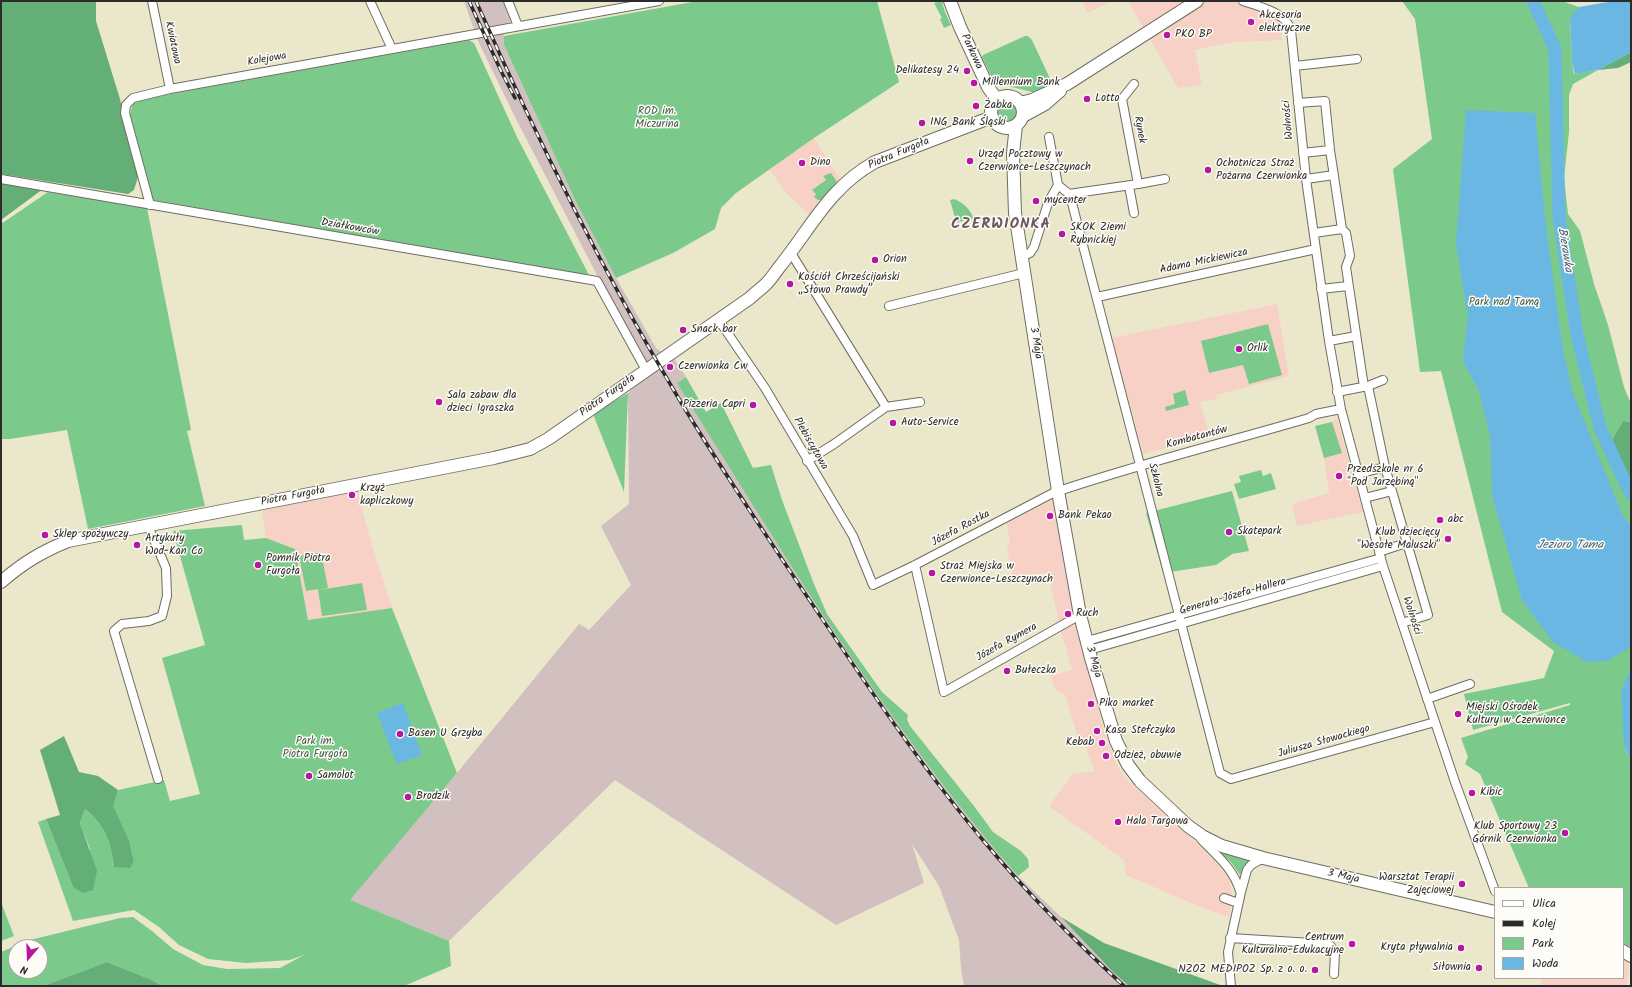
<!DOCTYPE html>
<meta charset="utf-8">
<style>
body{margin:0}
#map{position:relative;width:1632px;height:987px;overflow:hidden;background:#ebe7ca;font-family:Kalam,sans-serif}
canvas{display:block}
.frame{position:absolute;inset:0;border:2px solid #2b2b2b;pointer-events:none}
.legend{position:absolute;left:1494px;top:887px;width:130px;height:92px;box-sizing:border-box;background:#fdfcf7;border:1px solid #a9a8a5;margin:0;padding:5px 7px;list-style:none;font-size:12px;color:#2b2b2b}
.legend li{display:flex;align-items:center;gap:8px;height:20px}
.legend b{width:20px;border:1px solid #a9a8a5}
.north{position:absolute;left:8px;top:939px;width:40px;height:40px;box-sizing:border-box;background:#fdfcf7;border:1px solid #a9a8a5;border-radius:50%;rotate:199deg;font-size:11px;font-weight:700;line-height:16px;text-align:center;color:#2b2b2b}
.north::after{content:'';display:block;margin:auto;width:14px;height:18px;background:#b5179e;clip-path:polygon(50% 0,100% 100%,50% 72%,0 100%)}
</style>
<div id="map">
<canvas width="1632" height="987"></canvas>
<div class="frame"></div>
<ul class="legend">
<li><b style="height:5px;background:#fff"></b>Ulica</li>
<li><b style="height:5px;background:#2b2b2b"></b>Kolej</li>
<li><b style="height:11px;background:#7bca8b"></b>Park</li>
<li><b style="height:11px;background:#6ab7e4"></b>Woda</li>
</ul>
<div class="north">N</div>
</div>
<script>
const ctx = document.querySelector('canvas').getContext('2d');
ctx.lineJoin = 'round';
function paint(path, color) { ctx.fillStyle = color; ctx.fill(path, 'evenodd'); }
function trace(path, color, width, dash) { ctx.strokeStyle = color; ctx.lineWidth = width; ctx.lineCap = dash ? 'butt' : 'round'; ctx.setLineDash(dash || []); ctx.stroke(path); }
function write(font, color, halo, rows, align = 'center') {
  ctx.font = font + ' Kalam,sans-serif'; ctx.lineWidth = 3; ctx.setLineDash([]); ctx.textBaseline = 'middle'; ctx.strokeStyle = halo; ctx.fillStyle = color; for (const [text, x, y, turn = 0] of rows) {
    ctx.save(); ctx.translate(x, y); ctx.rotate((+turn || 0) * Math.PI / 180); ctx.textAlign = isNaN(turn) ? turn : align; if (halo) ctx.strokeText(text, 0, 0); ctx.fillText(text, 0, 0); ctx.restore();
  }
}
const built = new Path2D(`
 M 1082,1 L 1112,1 L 1088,13 Z
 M 1128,1 L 1235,1 L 1280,19 L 1282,40 L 1234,42 L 1195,50 L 1202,85 L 1178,88 Z
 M 814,138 L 840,179 L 810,215 L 787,194 L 769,169 Z
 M 1277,304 L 1289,376 L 1216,395 L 1217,399 L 1200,402 L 1210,437 L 1143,454 L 1112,338 Z
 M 1337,418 L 1363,512 L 1297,526 L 1292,504 L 1329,493 L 1324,458 L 1315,426 L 1332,422 Z
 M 356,488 L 371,542 L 392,608 L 308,620 L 295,549 L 266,538 L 262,511 Z
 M 1053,500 L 1076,623 L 1105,734 L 1112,754 L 1118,767 L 1128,781 L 1212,857 L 1229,879 L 1232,892 L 1229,917 L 1205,909 L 1126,875 L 1124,860 L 1049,806 L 1073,774 L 1095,771 L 1084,743 L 1079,740 L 1065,695 L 1055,689 L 1051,676 L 1072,670 L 1065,643 L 1063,641 L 1048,573 L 1012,577 L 1007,545 L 1010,543 L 1007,523 Z
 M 1623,960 L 1629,964 L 1627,986 L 1541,986 L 1541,978 L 1623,978 Z`);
const industrial = new Path2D(`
 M 464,1 L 511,1 L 514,20 L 501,26 L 504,36 L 504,45 L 577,204 L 616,278 L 656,348 L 661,352 L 667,348 L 686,377 L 677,383 L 897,722 L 970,819 L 1018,876 L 1061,917 L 1112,971 L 1129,986 L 964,986 L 961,969 L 959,940 L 939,886 L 912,844 L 924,883 L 836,925 L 615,780 L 449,941 L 349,900 L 457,773 L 579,624 L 589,630 L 631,585 L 601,526 L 629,504 L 628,393 L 652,372 L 597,275 L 516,119 L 478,41 Z`);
const green = new Path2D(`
 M 698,1 L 877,1 L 899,82 L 814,138 L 736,193 L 721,208 L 715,229 L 673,253 L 616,278 L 577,204 L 504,45 L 504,36 Z
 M 1402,1 L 1562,1 L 1579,7 L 1570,18 L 1572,62 L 1574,74 L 1598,70 L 1573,84 L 1569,95 L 1569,132 L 1564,178 L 1568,214 L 1580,231 L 1594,284 L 1608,325 L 1624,387 L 1631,404 L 1631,422 L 1623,421 L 1610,443 L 1631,481 L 1631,719 L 1624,745 L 1631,761 L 1631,947 L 1623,943 L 1623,888 L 1529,888 L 1480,774 L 1465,764 L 1468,757 L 1461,738 L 1570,705 L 1570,703 L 1473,730 L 1464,694 L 1544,678 L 1554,651 L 1502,612 L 1441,371 L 1420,372 L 1393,169 L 1432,139 L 1415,19 Z
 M 938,2 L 942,2 L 945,12 L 951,25 L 944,28 L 940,19 L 942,18 L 934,3 Z
 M 1025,36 L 1028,36 L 1032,40 L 1052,83 L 1052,85 L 1036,93 L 1000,84 L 993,80 L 982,57 L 983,55 Z
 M 469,40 L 474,43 L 517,137 L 588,273 L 587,275 L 153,200 L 130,114 L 133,104 L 143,99 Z
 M997 112a10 10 0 1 1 20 0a10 10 0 1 1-20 0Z
 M 831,173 L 837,182 L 821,200 L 818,200 L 814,197 L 816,194 L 812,190 L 826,180 L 823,176 Z
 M 48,192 L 147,208 L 191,430 L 187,431 L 205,506 L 88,529 L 67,430 L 10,439 L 1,439 L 1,224 Z
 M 954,199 C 964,203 970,209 974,219 L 958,222 L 956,221 L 950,200 Z
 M 1268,324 L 1282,375 L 1249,384 L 1243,365 L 1209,373 L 1201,341 Z
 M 686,377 L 706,412 L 721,403 L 753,468 L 771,465 L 782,500 L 814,584 L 827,614 L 882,692 L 908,715 L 907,719 L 910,726 L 974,806 L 993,832 L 1021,851 L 1028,859 L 1029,867 L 1018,876 C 886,725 782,552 677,383 Z
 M 1185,390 L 1189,405 L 1166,411 L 1165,407 L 1175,404 L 1173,394 Z
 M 628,393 L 624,492 L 593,414 Z
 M 1332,422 L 1342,453 L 1324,458 L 1315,426 Z
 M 1261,470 L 1263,476 L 1271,473 L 1276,489 L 1239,499 L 1234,484 L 1241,482 L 1239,476 Z
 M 1232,491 L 1249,551 L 1232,554 L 1216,565 L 1163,573 L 1146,513 Z
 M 242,525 L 244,540 L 266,538 L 295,549 L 308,620 L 392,608 L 457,773 L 350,900 L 449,941 L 451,966 L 404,986 L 162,986 L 152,980 L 107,962 L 43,986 L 1,986 L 1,952 L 30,940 L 120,918 L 133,917 L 152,931 L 173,949 L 203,965 L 227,969 L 280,968 L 304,955 L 290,960 L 246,963 L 208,959 L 179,945 L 159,927 L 134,910 L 73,921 L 38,822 L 46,819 L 73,887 L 90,849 L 80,823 L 85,809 C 107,829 111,837 114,867 L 134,861 L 129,840 L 112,806 L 118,790 L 164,780 L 170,801 L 200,794 L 162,658 L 205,645 L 173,531 ZM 16,947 L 40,947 L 40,971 L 16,971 Z
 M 321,552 L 328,588 L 319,590 L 362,583 L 367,610 L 322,616 L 318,589 L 306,591 L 299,556 Z
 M 1224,853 L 1250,860 L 1245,865 L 1240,875 L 1231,862 L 1222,854 Z
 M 1,902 L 14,936 L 1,941 Z`);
const forest = new Path2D(`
 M 1,1 L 96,1 L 96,21 L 120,99 L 138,177 L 134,190 L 128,194 L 1,174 Z
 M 1631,52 L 1631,62 L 1618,68 L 1598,70 Z
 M 1,181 L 43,189 L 1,220 Z
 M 1623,421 L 1631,422 L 1631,481 L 1610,443 Z
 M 64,736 L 79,772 L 98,776 L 118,790 L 113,806 L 129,840 L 134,861 L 130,868 L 114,867 C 111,840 106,827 85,809 L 80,823 L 97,871 L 93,890 L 83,893 L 73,887 L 46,819 L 60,815 L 40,750 Z
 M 1061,917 L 1104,943 L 1223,986 L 1129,986 L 1113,972 Z
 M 107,962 L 152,980 L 162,986 L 43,986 Z`);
const water = new Path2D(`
 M 1614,1 L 1631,1 L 1631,52 L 1598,70 L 1575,74 L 1572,62 L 1570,17 L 1579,7 Z
 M 1466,110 L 1535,113 L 1545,219 L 1562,345 L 1572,391 L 1622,514 L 1631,527 L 1631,647 L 1607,661 L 1587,662 L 1553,642 L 1522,600 L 1492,495 L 1490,435 L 1479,391 L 1463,361 L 1468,316 L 1456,245 Z
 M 1631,668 L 1631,761 L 1624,745 L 1621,691 Z
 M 403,703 L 422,755 L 397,764 L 377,713 Z`);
const river = new Path2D(`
 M 1533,1 L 1555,49 L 1559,217 L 1577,334 L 1600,428 L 1627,486 L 1631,493`);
const street = new Path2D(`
 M 152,1 L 170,89
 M 370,1 L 392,49
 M 508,1 L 518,26
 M 1243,1 C 1260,7 1285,12 1291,30 L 1306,179 L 1329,341 L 1341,409 L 1383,566 L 1455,782 L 1495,891
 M 1295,66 L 1357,59
 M 1298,103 L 1325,101 L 1330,150 L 1342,229 L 1346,233 L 1350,256 L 1346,267 L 1364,387
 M 1049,137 L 1058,185
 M 1303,153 L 1330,150
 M 1,179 L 597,281 L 646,370
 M 1306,179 L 1334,175
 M 1138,184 L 1165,179
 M 1129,186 L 1134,213
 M 1069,194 L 1138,184 L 1122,99 L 1134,84
 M 150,205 L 125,113 L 126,105 L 133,98 L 170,89 L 659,1
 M 1314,233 L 1342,229
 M 791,253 L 886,407 L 834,444 L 807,461
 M 1022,257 L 1030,253 L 1034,247 L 1048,203 L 1058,185 L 1069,194 L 1072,203 L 1220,773 L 1231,779 L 1435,722
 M 1321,289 L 1348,286
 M 1097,297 L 1316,249
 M 889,306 L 1024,273
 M 718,319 L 765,388 L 853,536 L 873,585 L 915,565 L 1053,493 C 1138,464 1224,443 1309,418 L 1316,414 L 1341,409
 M 1329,341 L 1356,336
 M 1368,386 L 1385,467 L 1428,615 L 1402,623
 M 1337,392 L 1368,386 L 1383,380
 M 886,407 L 920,402
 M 1358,474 L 1385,467
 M 1365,498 L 1392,491
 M 148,526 L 166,568 L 167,596 L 162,616 L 149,621 L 122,624 L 114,631 L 158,779
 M 1379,552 L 1406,543
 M 915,565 L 944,692 L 1080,615
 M 1087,641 L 1381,558
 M 1089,650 L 1383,566
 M 1427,699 L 1470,684
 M 1201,839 C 1217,856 1233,868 1240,891
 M 1224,898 L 1238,903
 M 1230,938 L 1329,944 L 1335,952 L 1334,974
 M 1231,986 L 1228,952 L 1241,892 L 1247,870 L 1251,865 L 1263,858`);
const secondary = new Path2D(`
 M 950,1 L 960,27 L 988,87 L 997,100
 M991 112a16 16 0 1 1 32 0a16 16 0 1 1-32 0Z
 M 1020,103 L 1032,100 L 1067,84 L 1197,1
 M 1023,116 L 1045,104 L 1060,91
 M 1016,125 L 1013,153 L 1015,213 L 1058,491 L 1080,615 L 1091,658 L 1116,741 L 1128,765 L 1140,781 L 1188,826 L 1202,836 L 1222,846 L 1263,858 L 1495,912
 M 1,582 C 23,563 41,552 68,541 L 494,458 L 530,449 L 548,439 L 750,298 C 755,293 761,289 766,284 C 772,278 776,271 781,265 C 812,226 830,187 875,162 L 992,117
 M 1623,951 L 1631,956`);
const rail = new Path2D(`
 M 469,1 L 501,71 L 515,98
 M 476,1 C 535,135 601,268 676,394 C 716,461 759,525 802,589 C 861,676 919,765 987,845 C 1029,895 1076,942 1124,986`);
const markers = [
 [1251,22,4,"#b5179e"],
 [1167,35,4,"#b5179e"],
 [967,71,4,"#b5179e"],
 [974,83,4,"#b5179e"],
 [1087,99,4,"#b5179e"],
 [976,106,4,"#b5179e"],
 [922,123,4,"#b5179e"],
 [970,161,4,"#b5179e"],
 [802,163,4,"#b5179e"],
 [1208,170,4,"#b5179e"],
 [1036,201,4,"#b5179e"],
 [1062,234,4,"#b5179e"],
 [875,260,4,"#b5179e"],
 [790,284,4,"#b5179e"],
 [683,330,4,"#b5179e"],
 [1239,349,4,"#b5179e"],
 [670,367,4,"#b5179e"],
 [439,402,4,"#b5179e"],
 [753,405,4,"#b5179e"],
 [893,423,4,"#b5179e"],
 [1339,476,4,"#b5179e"],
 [352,495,4,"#b5179e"],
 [1050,516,4,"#b5179e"],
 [1440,520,4,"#b5179e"],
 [1229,532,4,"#b5179e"],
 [45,535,4,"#b5179e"],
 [1448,539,4,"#b5179e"],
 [137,545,4,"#b5179e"],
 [258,565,4,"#b5179e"],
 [932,573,4,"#b5179e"],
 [1068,614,4,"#b5179e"],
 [1007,671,4,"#b5179e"],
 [1091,704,4,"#b5179e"],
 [1458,714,4,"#b5179e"],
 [1097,731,4,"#b5179e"],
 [400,734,4,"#b5179e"],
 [1102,743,4,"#b5179e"],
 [1106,756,4,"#b5179e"],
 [309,776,4,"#b5179e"],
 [1472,793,4,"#b5179e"],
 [408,797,4,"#b5179e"],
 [1118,822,4,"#b5179e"],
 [1565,833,4,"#b5179e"],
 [1462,884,4,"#b5179e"],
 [1352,944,4,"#b5179e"],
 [1461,948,4,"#b5179e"],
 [1479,968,4,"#b5179e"],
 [1315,970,4,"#b5179e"]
];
const poiNames = [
 ["Akcesoria",1259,16],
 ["elektryczne",1259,29],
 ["PKO BP",1175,35],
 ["Delikatesy 24",959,71,"right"],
 ["Millennium Bank",982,83],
 ["Lotto",1095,99],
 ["Żabka",984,106],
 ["ING Bank Śląski",930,123],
 ["Urząd Pocztowy w",978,155],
 ["Czerwionce-Leszczynach",978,168],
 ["Dino",810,163],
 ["Ochotnicza Straż",1216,164],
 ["Pożarna Czerwionka",1216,177],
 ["mycenter",1044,201],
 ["SKOK Ziemi",1070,228],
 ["Rybnickiej",1070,241],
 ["Orion",883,260],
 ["Kościół Chrześcijański",798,278],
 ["„Słowo Prawdy”",798,291],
 ["Snack bar",691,330],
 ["Orlik",1247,349],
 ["Czerwionka Cw",678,367],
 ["Sala zabaw dla",447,396],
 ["dzieci Igraszka",447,409],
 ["Pizzeria Capri",745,405,"right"],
 ["Auto-Service",901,423],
 ["Przedszkole nr 6",1347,470],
 ["\"Pod Jarzębiną\"",1347,483],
 ["Krzyż",360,489],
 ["kapliczkowy",360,502],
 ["Bank Pekao",1058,516],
 ["abc",1448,520],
 ["Skatepark",1237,532],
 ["Klub dziecięcy",1440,533,"right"],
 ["\"Wesołe Maluszki\"",1440,546,"right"],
 ["Sklep spożywczy",53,535],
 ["Artykuły",145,539],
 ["Wod-Kan Co",145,552],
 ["Pomnik Piotra",266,559],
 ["Furgoła",266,572],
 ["Straż Miejska w",940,567],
 ["Czerwionce-Leszczynach",940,580],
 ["Ruch",1076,614],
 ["Bułeczka",1015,671],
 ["Piko market",1099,704],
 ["Miejski Ośrodek",1466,708],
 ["Kultury w Czerwionce",1466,721],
 ["Kasa Stefczyka",1105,731],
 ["Basen U Grzyba",408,734],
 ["Kebab",1094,743,"right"],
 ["Odzież, obuwie",1114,756],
 ["Samolot",317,776],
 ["Kibic",1480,793],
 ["Brodzik",416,797],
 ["Hala Targowa",1126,822],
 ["Klub Sportowy 23",1557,827,"right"],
 ["Górnik Czerwionka",1557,840,"right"],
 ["Warsztat Terapii",1454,878,"right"],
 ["Zajęciowej",1454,891,"right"],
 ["Centrum",1344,938,"right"],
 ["Kulturalno-Edukacyjne",1344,951,"right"],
 ["Kryta pływalnia",1453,948,"right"],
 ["Siłownia",1471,968,"right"],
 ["NZOZ MEDIPOZ Sp. z o. o.",1307,970,"right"]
];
const streetNames = [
 ["Kwiatowa",172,43,78],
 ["Parkowa",971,52,65],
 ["Kolejowa",267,60,-10],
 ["Wolności",1289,120,-95],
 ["Rynek",1139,130,80],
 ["Piotra Furgoła",899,154,-23],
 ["Działkowców",350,228,10],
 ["Adama Mickiewicza",1204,262,-12],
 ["3 Maja",1035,343,80],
 ["Piotra Furgoła",608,396,-35],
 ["Kombatantów",1197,438,-15],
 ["Plebiscytowa",810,444,60],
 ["Szkolna",1155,480,76],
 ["Piotra Furgoła",293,497,-11],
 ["Józefa Rostka",961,529,-28],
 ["Generała Józefa Hallera",1233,597,-16],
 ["Wolności",1411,616,72],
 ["Józefa Rymera",1007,643,-29],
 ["3 Maja",1093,662,74],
 ["Juliusza Słowackiego",1324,742,-16],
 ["3 Maja",1343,877,13]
];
const parkNames = [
 ["ROD im.",657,112],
 ["Miczurina",657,125],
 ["Park nad Tamą",1504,303],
 ["Park im.",315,742],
 ["Piotra Furgoła",315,755]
];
const waterNames = [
 ["Bierawka",1564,250,81],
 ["Jezioro Tama",1570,546]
];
const districtNames = [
 ["CZERWIONKA",1001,225]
];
paint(built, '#f7d1c6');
paint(industrial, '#d2bfbf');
paint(green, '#7bca8b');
paint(forest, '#64ae77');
paint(water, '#6ab7e4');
trace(river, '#6ab7e4', 13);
trace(street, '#6e6d63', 10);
trace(secondary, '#6e6d63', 14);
trace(street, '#fff', 8);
trace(secondary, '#fff', 12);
trace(rail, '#2b2b2b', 3.5);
trace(rail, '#fdfcf7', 2, [6]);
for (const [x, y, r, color] of markers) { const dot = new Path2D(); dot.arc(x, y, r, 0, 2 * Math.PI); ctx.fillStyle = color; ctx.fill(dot); trace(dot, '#fdfcf7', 1.5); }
write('11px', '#2b2b2b', '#fdfcf7', poiNames, 'left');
write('11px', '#2b2b2b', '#fdfcf7', streetNames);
write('11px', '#435b48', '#fdfcf7', parkNames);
write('italic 12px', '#415c6c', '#fdfcf7', waterNames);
ctx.letterSpacing = '1px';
write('bold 15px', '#6e585f', '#fdfcf7', districtNames);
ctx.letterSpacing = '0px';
</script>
